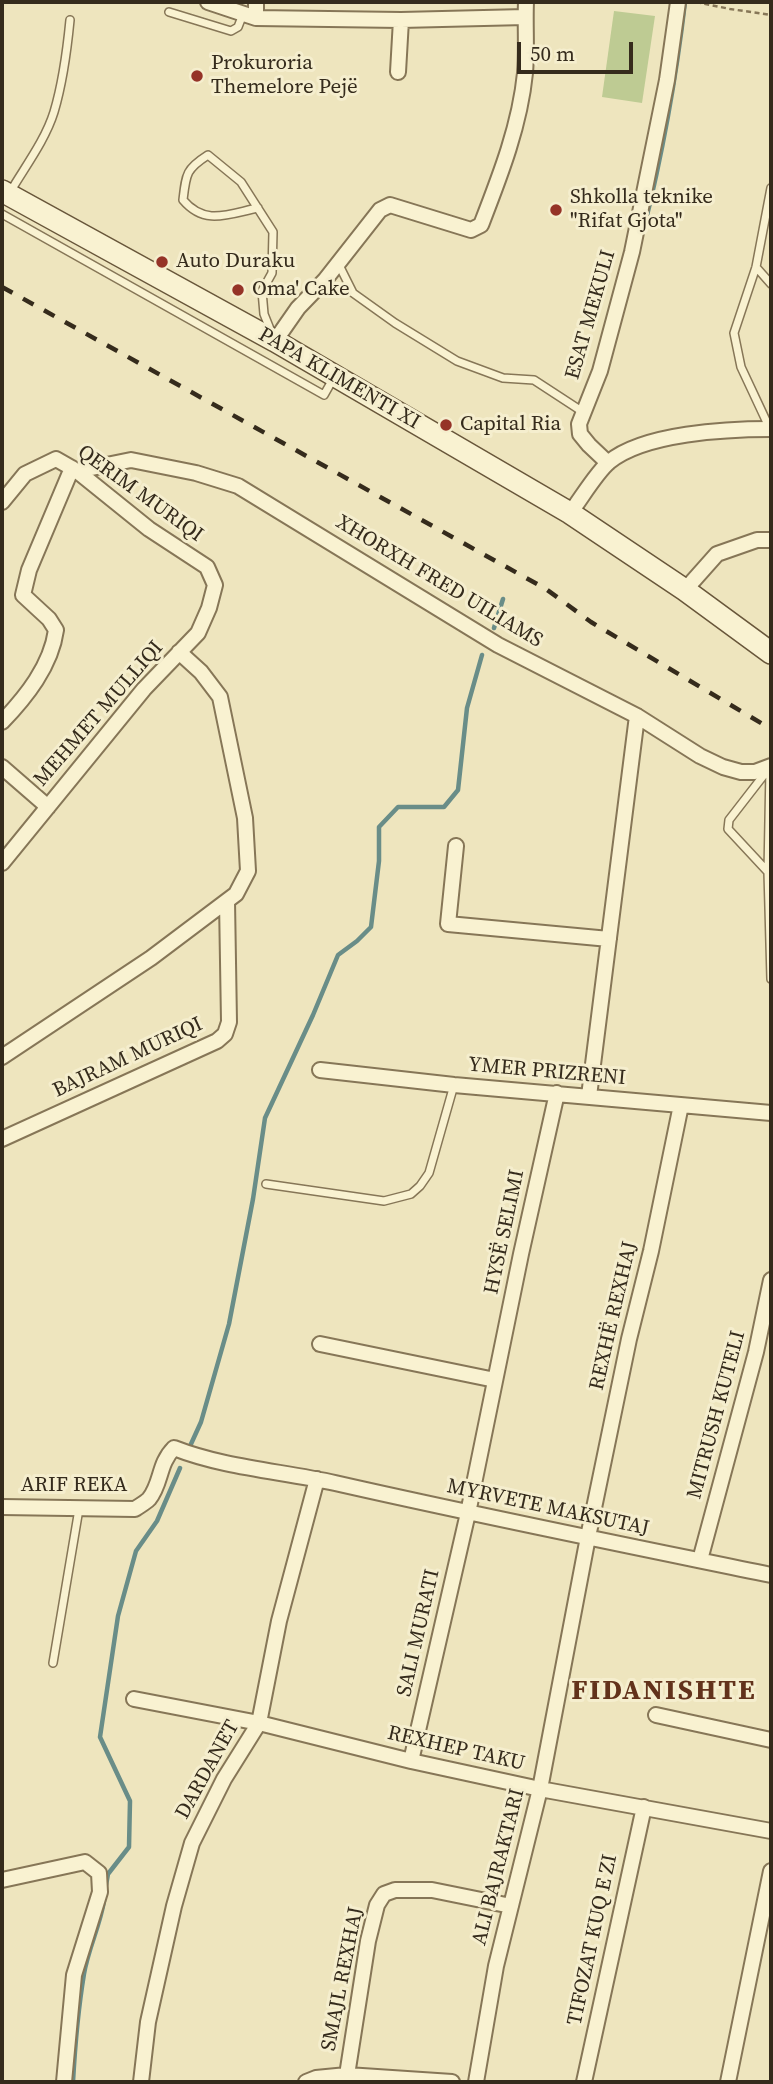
<!DOCTYPE html>
<meta charset="utf-8">
<style>
body{margin:0}
#map{position:relative;width:773px;height:2084px;overflow:hidden;background:#eee5be;font-family:"Source Serif 4",serif}
canvas{display:block}
.frame{position:absolute;inset:0;border:4px solid #352b1c;pointer-events:none}
.scale{position:absolute;left:517px;top:42px;width:116px;height:32px;box-sizing:border-box;border:4px solid #352b1c;border-top:0;padding-left:9px;font-size:21px;line-height:24px;white-space:nowrap;color:#352b1c;-webkit-text-stroke:5px #f5eece;paint-order:stroke}
</style>
<div id="map">
<canvas width="773" height="2084"></canvas>
<div class="frame"></div>
<div class="scale">50 m</div>
</div>
<script>
const ctx = document.querySelector('canvas').getContext('2d');
ctx.lineJoin = 'round';
function paint(path, color) { ctx.fillStyle = color; ctx.fill(path, 'evenodd'); }
function trace(path, color, width, dash) { ctx.strokeStyle = color; ctx.lineWidth = width; ctx.lineCap = dash ? 'butt' : 'round'; ctx.setLineDash(dash || []); ctx.stroke(path); }
function write(font, color, halo, rows, align = 'center') {
  ctx.font = font + ' "Source Serif 4",serif'; ctx.lineWidth = 6; ctx.setLineDash([]); ctx.textBaseline = 'middle'; ctx.strokeStyle = halo; ctx.fillStyle = color; for (const [text, x, y, turn = 0] of rows) {
    ctx.save(); ctx.translate(x, y); ctx.rotate((+turn || 0) * Math.PI / 180); ctx.textAlign = isNaN(turn) ? turn : align; if (halo) ctx.strokeText(text, 0, 0); ctx.fillText(text, 0, 0); ctx.restore();
  }
}
const green = new Path2D(`
 M 614,11 L 655,16 L 642,103 L 602,97 Z`);
const stream = new Path2D(`
 M 643,232 C 662,156 676,79 685,2
 M 494,628 L 503,599
 M 191,1444 L 201,1422 L 229,1324 L 253,1199 L 265,1118 L 313,1015 L 338,955 L 357,941 L 371,927 L 379,861 L 379,827 L 398,807 L 444,807 L 458,790 L 467,708 L 482,655
 M 106,1885 L 108,1874 L 129,1847 L 130,1801 L 100,1737 L 118,1616 L 136,1551 L 157,1521 L 180,1468
 M 73,2082 C 75,2046 78,2010 84,1974 C 88,1949 100,1926 104,1901`);
const path = new Path2D(`
 M 696,2 L 730,9 L 771,15`);
const lane = new Path2D(`
 M 169,12 L 231,31 L 238,27 L 243,14
 M 9,194 C 24,168 45,141 54,112 C 63,82 67,51 70,20
 M 258,208 C 228,214 205,226 183,200 C 186,174 186,169 208,155 L 241,182 L 273,232 L 272,273 L 262,291 L 264,314 L 272,334
 M 2,214 L 324,395 L 333,379
 M 338,263 L 353,293 L 395,323 L 457,361 L 503,378 L 534,380 L 583,412
 M 756,267 L 771,284
 M 770,429 L 741,367 L 734,333 L 756,267 L 771,188
 M 767,771 L 729,820 L 728,829 L 768,872 L 771,979
 M 768,872 L 770,768
 M 266,1184 L 384,1201 L 411,1194 L 420,1186 L 429,1173 L 454,1085
 M 53,1663 L 79,1509`);
const street = new Path2D(`
 M 208,2 L 256,18 L 401,20 L 525,17
 M 256,18 L 256,2
 M 398,72 L 401,20
 M 275,341 L 298,308 L 325,280 L 380,210 L 390,205 L 471,230 L 481,225 C 500,176 520,125 525,73 C 527,49 525,25 526,2
 M 608,463 L 589,445 L 580,434 L 579,424 L 600,371 L 632,252 L 667,80 L 678,2
 M 77,471 L 131,460 L 196,473 L 238,486 L 498,645 L 637,716 L 700,756 L 723,767 L 741,772 L 755,772 L 771,766
 M 2,502 L 25,474 L 56,459 L 77,471 L 149,529 L 207,567 L 215,585 L 209,608 L 198,633 L 144,689 L 2,863
 M 570,513 C 581,499 596,473 609,462 C 644,433 727,429 771,429
 M 685,590 L 717,554 L 757,540 L 771,540
 M 2,722 C 26,697 51,666 56,630 L 49,619 L 23,595 L 29,570 L 72,468
 M 2,767 L 48,807
 M 456,846 L 448,924 L 609,939
 M 2,1057 L 151,958 L 236,894 L 248,871 L 245,818 L 220,697 L 201,672 L 179,652
 M 320,1070 L 454,1085 L 771,1113
 M 589,1096 L 637,716
 M 2,1139 L 217,1041 L 225,1034 L 229,1022 L 227,901
 M 320,1344 L 495,1380
 M 2,1507 L 135,1509 C 139,1506 145,1503 149,1499 C 162,1483 158,1464 174,1448 C 225,1468 281,1471 335,1483 C 480,1516 625,1545 771,1575
 M 700,1560 L 756,1352 L 771,1280
 M 134,1699 L 259,1723 L 411,1761 L 540,1789 L 771,1831
 M 656,1715 L 771,1740
 M 411,1761 L 468,1513 L 521,1254 L 557,1093
 M 2,1880 L 85,1862 L 99,1873 L 100,1892 L 74,1975 L 64,2082
 M 347,2075 L 368,1941 L 377,1905 L 384,1894 L 395,1890 L 432,1890 L 511,1906
 M 141,2082 L 148,2022 L 174,1906 L 192,1843 L 224,1779 L 259,1723 L 279,1621 L 317,1479
 M 306,2082 L 316,2078 L 347,2075 L 452,2082
 M 476,2082 L 496,1966 L 540,1789 L 588,1537 L 629,1339 L 651,1251 L 681,1105
 M 584,2082 L 644,1807
 M 728,2082 L 771,1871`);
const secondary = new Path2D(`
 M 2,191 L 275,341 L 570,513 L 685,590 L 771,653`);
const rail = new Path2D(`
 M 2,287 L 546,589 L 591,622 L 771,729`);
const markers = [
 [197,76,7,"#953327"],
 [556,210,7,"#953327"],
 [162,262,7,"#953327"],
 [238,290,7,"#953327"],
 [446,425,7,"#953327"]
];
const poiNames = [
 ["Prokuroria",211,64],
 ["Themelore Pejë",211,88],
 ["Shkolla teknike",570,198],
 ["\"Rifat Gjota\"",570,222],
 ["Auto Duraku",176,262],
 ["Oma' Cake",252,290],
 ["Capital Ria",460,425]
];
const streetNames = [
 ["ESAT MEKULI",591,315,-74],
 ["PAPA KLIMENTI XI",339,379,30],
 ["QERIM MURIQI",140,494,36],
 ["XHORXH FRED UILIAMS",439,582,31],
 ["MEHMET MULLIQI",99,714,-49],
 ["BAJRAM MURIQI",128,1058,-25],
 ["YMER PRIZRENI",547,1072,5],
 ["HYSË SELIMI",505,1232,-78],
 ["REXHË REXHAJ",614,1316,-77],
 ["MITRUSH KUTELI",717,1415,-75],
 ["ARIF REKA",74,1486],
 ["MYRVETE MAKSUTAJ",548,1508,12],
 ["SALI MURATI",419,1633,-77],
 ["REXHEP TAKU",456,1749,13],
 ["DARDANET",208,1770,-61],
 ["ALI BAJRAKTARI",499,1867,-76],
 ["TIFOZAT KUQ E ZI",593,1940,-78],
 ["SMAJL REXHAJ",343,1979,-79]
];
const districtNames = [
 ["FIDANISHTE",664,1692]
];
paint(green, '#becb93');
trace(stream, '#698d88', 4.5);
trace(lane, '#867657', 10);
trace(street, '#867657', 18);
trace(secondary, '#68563a', 24);
trace(path, '#867657', 2.5, [5, 3.5]);
trace(lane, '#f9f2d1', 7);
trace(street, '#f9f2d1', 14);
trace(secondary, '#f9f2d1', 21);
trace(rail, '#352b1c', 4.5, [12, 12]);
for (const [x, y, r, color] of markers) { const dot = new Path2D(); dot.arc(x, y, r, 0, 2 * Math.PI); ctx.fillStyle = color; ctx.fill(dot); trace(dot, '#f5eece', 2.5); }
write('21px', '#352b1c', '#f5eece', poiNames, 'left');
write('21px', '#352b1c', '#f5eece', streetNames);
ctx.letterSpacing = '2px';
write('bold 28px', '#62321b', '#f5eece', districtNames);
ctx.letterSpacing = '0px';
</script>
